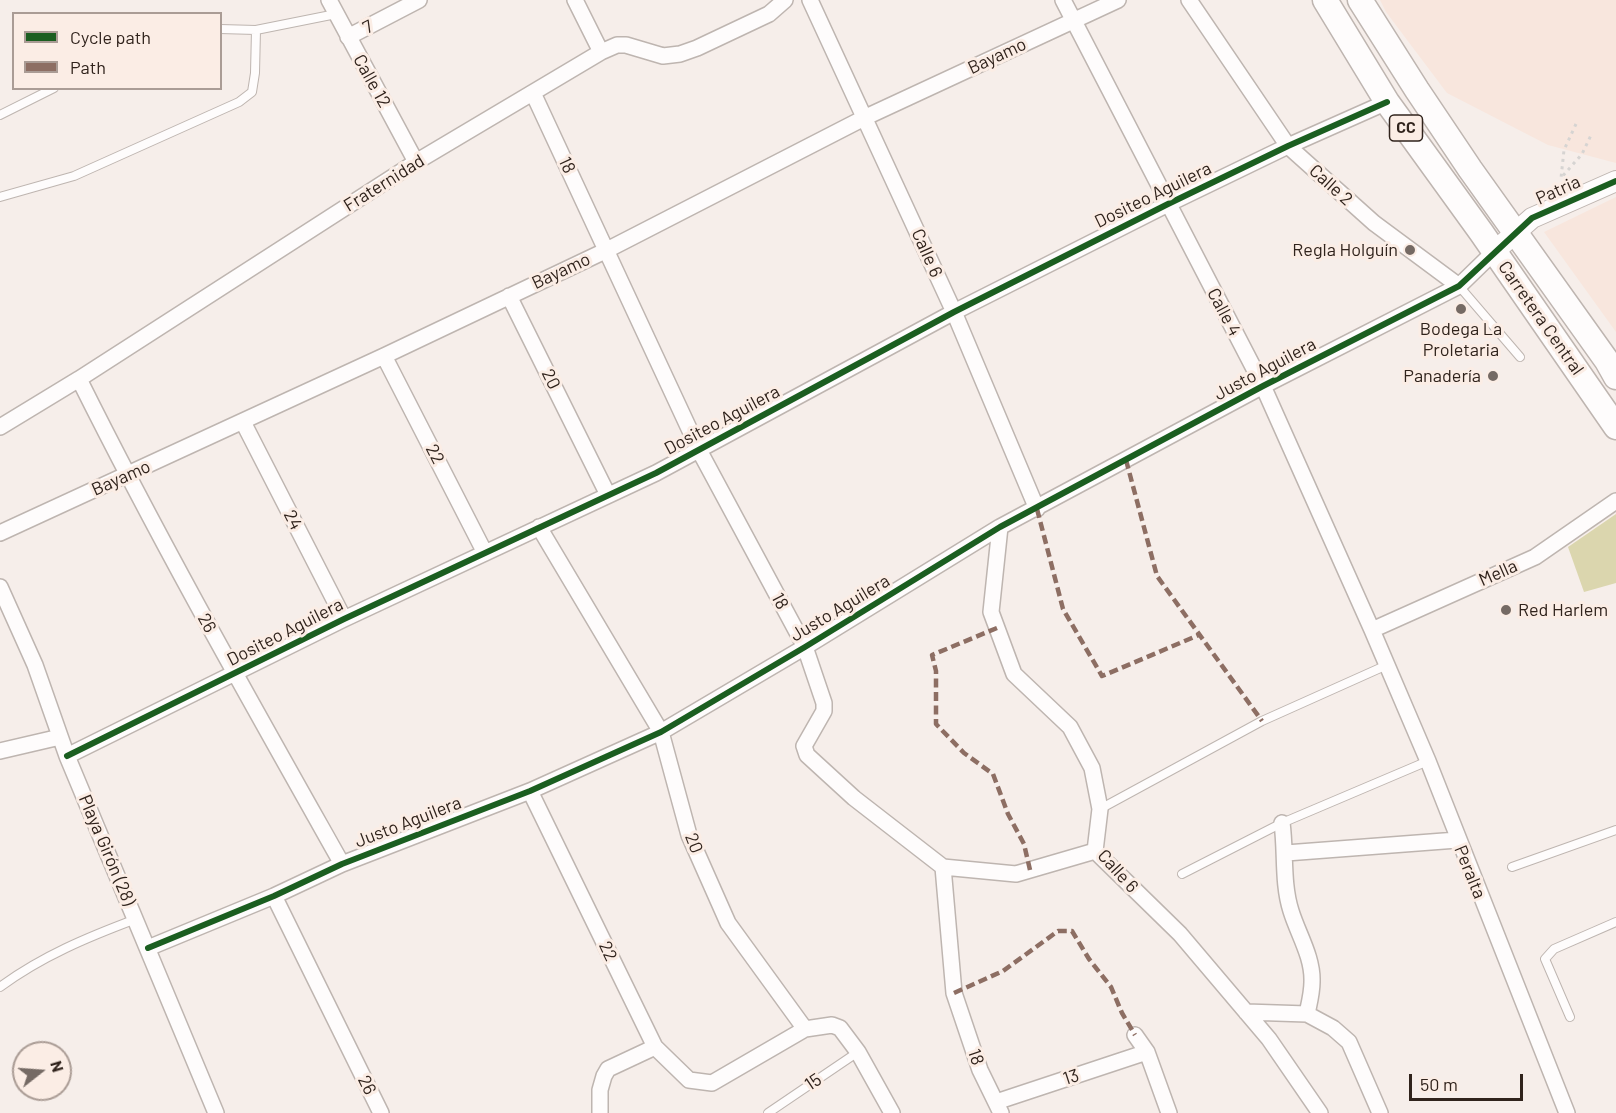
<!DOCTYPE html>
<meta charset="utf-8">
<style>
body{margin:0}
#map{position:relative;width:1616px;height:1113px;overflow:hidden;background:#f6eeea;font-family:Barlow,sans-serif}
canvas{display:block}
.legend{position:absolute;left:12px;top:12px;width:210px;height:78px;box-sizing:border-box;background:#fbede5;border:2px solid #aa9c95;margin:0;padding:8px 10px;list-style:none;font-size:18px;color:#30231c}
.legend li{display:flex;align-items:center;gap:12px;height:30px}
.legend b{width:30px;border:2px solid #aa9c95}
.north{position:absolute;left:12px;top:1041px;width:60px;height:60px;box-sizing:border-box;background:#fbede5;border:2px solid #aa9c95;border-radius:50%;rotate:73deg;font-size:16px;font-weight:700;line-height:24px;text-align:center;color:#30231c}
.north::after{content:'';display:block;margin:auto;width:21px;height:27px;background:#756a64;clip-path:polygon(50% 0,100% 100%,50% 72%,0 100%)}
.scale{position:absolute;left:1409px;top:1074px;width:114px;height:27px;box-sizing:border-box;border:3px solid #30231c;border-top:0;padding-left:8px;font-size:18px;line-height:21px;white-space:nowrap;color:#30231c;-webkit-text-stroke:4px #fbede5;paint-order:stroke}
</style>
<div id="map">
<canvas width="1616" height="1113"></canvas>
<ul class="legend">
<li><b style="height:8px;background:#1b5e20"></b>Cycle path</li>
<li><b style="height:8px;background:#8d6e63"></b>Path</li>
</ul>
<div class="north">N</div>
<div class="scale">50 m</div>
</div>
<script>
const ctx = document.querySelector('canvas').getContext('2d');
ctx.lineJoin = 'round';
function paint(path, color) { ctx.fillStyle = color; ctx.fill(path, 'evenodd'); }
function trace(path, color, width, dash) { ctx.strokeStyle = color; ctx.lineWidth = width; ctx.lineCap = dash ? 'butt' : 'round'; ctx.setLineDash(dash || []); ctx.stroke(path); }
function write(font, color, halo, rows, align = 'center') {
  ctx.font = font + ' Barlow,sans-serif'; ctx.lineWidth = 6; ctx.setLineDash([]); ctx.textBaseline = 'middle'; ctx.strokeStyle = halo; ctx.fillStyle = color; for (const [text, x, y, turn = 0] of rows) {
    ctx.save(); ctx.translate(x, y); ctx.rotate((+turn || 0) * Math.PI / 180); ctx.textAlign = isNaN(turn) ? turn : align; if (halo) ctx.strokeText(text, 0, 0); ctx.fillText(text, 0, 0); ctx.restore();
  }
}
const built = new Path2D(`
 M 1380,0 L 1616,0 L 1616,163 L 1548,145 L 1447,93 L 1386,12 Z
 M 1616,197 L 1616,332 L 1544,232 Z`);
const green = new Path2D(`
 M 1616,514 L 1616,583 L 1584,592 L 1568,547 Z`);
const path = new Path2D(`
 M 1576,124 L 1564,150 L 1561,178 L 1582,154 L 1592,133`);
const service = new Path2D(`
 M 220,29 L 256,30 L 336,14
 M 0,115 L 54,88
 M 0,197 L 74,176 L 239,102 L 252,92 L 255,73 L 256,30
 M 1459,286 L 1520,357
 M 1100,809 L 1262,721 L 1387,665
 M 1512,867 L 1616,830
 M 1182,874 L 1282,823 L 1428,761
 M 0,987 C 42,956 88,937 136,919
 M 1570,1017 L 1545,959 L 1554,949 L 1616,922
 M 768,1113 L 858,1052`);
const minor = new Path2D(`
 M 329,0 L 416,162
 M 575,0 L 601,52
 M 810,0 L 954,312 L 1037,509
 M 1063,0 L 1263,386 L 1372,630 L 1428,761 L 1567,1113
 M 1189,0 L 1288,146 L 1374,223 L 1459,286
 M 348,37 L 419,0
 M 533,93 L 699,450 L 805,647 L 824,703 L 824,711 L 804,746 L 807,755 L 854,798 L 943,867 L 954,993 L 980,1070 L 1001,1113
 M 509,296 L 608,495
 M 384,356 L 485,553
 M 79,379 C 161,544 252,704 342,864
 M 243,422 L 344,619
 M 0,427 L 79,379 L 416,162 L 601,52 L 617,45 L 626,45 L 663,56 L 680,54 L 697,48 L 769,14 L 785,0
 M 539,527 L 661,732 L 689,835 L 728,923 L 805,1029
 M 1000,527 L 991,612 L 1014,674 L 1070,727 L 1092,768 L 1100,809 L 1095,851
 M 0,533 L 384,356 L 607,250 L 866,117 L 1118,0
 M 0,587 L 35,665 L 67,756 L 216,1113
 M 1372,630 L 1535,557 L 1616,501
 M 0,751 L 60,737
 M 67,756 L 344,619 L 656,473 L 954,312 L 1168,204 L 1288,146 L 1387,102
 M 530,791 L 655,1047 L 689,1080 L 712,1083 L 805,1029 L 832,1025 L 840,1028 L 858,1052 L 892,1113
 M 1282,823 C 1286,852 1282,883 1291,911 C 1298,934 1313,957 1312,982 C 1312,993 1309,1004 1307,1014
 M 1095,851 L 1180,934 L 1269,1039 L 1320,1113
 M 1286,853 L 1457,840
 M 943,867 L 1016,874 L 1095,851
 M 274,896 L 381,1113
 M 148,948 L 274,896 L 342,864 L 530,791 L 661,732 L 805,647 L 1000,527 L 1263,386 L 1459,286 L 1495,251
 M 1246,1012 L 1307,1014 L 1333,1028 L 1349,1042 L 1380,1113
 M 1135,1035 L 1147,1052 L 1169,1113
 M 996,1102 L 1147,1052
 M 600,1113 L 600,1090 L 604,1076 L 608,1069 L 655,1047`);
const tertiary = new Path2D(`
 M 1495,251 L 1532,218 L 1616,181`);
const primary = new Path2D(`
 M 1325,0 L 1387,102 L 1481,232 L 1616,427
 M 1360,0 L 1417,90 L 1470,169 L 1607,361 L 1616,377`);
const quiet = new Path2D(`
 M 1126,460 L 1157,576 L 1262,721
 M 1037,509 L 1063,609 L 1102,676 L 1199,635
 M 997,628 L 932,655 L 936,671 L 936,724 L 964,753 L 993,774 L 1008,814 L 1024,844 L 1030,870
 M 954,993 L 1003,971 L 1058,931 L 1072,931 L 1089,959 L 1111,987 L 1122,1013 L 1135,1035`);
const cycleway = new Path2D(`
 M 67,756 L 344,619 L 656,473 L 954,312 L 1168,204 L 1288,146 L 1387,102
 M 148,948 L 274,896 L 342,864 L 530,791 L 661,732 L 805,647 L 1000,527 L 1263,386 L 1459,286 L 1532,218 L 1616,181`);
const markers = [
 [1410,250,6,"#756a64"],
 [1461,309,6,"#756a64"],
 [1493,376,6,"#756a64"],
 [1506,610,6,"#756a64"]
];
const shields = [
 [1406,128,33]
];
const shieldNames = [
 ["CC",1406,128]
];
const streetNames = [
 ["7",368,27,-28],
 ["Bayamo",997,56,-25],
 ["Calle 12",372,81,61],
 ["18",567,165,65],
 ["Fraternidad",384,183,-32],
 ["Calle 2",1331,185,42],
 ["Patria",1558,190,-24],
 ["Dositeo Aguilera",1153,195,-26],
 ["Calle 6",927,253,66],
 ["Bayamo",561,271,-25],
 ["Calle 4",1224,312,62],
 ["Carretera Central",1541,318,55],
 ["Justo Aguilera",1265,369,-28],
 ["20",551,379,64],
 ["Dositeo Aguilera",722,420,-28],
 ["22",435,454,63],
 ["Bayamo",121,478,-24],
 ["24",293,520,63],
 ["Mella",1498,573,-24],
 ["18",780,601,62],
 ["Justo Aguilera",840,608,-31],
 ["26",207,623,61],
 ["Dositeo Aguilera",285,632,-27],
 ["Justo Aguilera",408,822,-21],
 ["20",694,843,69],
 ["Playa Girón (28)",107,850,67],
 ["Calle 6",1118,871,48],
 ["Peralta",1470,872,68],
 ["22",608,951,64],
 ["18",976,1057,71],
 ["13",1071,1077,-18],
 ["15",813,1082,-34],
 ["26",367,1085,64]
];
const poiNames = [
 ["Regla Holguín",1398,250],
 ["Bodega La",1461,329,"center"],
 ["Proletaria",1461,350,"center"],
 ["Panadería",1481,376],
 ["Red Harlem",1518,610,"left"]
];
paint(built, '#f8e6dd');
paint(green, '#dbd6ae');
trace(service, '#beb5b0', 10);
trace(minor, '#beb5b0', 18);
trace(tertiary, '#beb5b0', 22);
trace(primary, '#beb5b0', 27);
trace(path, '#d6d4d2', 3, [3, 4.5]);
trace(service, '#fefcfc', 8);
trace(minor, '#fefcfc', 15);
trace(tertiary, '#fefcfc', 20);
trace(primary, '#fefcfc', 24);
trace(quiet, '#8d6e63', 4.5, [9, 4.5]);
trace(cycleway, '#1b5e20', 6);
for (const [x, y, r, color] of markers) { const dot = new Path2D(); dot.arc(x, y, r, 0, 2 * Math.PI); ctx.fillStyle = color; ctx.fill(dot); trace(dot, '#fbede5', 2); }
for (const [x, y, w] of shields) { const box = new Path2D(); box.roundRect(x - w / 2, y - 13, w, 26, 4.5); ctx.fillStyle = '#fbede5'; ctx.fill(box); trace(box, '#30231c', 1.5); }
write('bold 16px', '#30231c', null, shieldNames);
write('18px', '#30231c', '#fbede5', streetNames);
write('18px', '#30231c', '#fbede5', poiNames, 'right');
</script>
